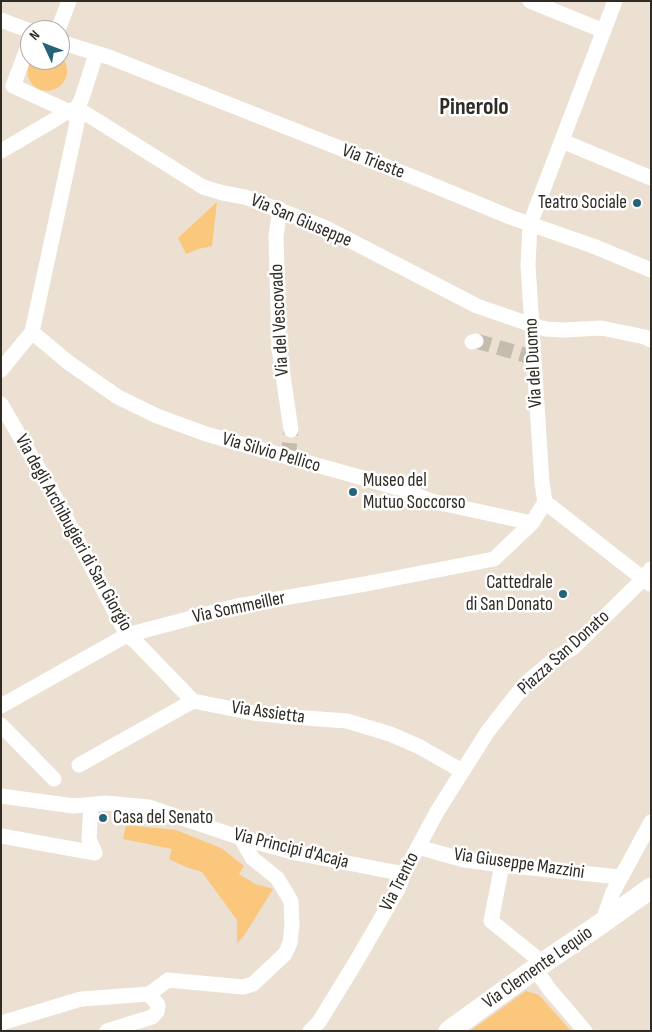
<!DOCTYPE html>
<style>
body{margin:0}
#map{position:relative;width:652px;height:1032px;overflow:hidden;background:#ebe0d1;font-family:"Sofia Sans Condensed",sans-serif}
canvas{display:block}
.frame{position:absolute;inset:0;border:2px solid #2f2b25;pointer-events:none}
.north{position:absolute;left:20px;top:20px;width:50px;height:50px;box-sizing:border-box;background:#fff;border:1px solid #acaaa8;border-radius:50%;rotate:313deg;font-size:14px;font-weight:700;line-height:20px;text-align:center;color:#2f2b25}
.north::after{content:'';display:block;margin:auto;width:18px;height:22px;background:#256379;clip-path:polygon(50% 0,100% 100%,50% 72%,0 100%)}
</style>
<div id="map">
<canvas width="652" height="1032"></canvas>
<div class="frame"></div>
<div class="north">N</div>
</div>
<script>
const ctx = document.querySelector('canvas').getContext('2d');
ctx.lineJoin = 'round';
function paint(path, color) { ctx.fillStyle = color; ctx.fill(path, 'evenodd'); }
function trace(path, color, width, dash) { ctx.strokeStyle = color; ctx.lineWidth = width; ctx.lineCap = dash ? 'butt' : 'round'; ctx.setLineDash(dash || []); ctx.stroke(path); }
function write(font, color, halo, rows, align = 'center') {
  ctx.font = font + ' "Sofia Sans Condensed",sans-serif'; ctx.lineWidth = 5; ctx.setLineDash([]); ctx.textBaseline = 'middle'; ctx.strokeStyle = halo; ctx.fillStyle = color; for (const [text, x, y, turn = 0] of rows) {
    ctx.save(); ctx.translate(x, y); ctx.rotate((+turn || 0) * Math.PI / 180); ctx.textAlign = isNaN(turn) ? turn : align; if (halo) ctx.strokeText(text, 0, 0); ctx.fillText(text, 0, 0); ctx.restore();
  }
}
const green = new Path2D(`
 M 60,56 C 65,60 68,66 67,73 C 63,101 17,95 30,60 L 60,60 Z
 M 217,202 L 212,246 L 198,249 L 186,254 L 178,238 Z
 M 126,825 L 176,830 L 221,848 L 244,866 L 239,874 L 255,884 L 273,889 L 244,936 L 237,943 L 237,920 L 202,872 L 186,867 L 169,859 L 172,849 L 123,839 Z
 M 526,991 L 539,995 L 571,1031 L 470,1031 Z`);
const streetTunnel = new Path2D(`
 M 476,341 L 528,356
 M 290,458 L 289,449 L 291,430`);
const street = new Path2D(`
 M 530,1 L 604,31
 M 1,20 L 30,31
 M 58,30 L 69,1
 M 60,42 L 109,57 L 418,179 L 510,217 L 593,246 L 651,270
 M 30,44 L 27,49 L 13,86 L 68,111 L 77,108 L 82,98 L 96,54
 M 77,108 L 203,187 L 223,193 L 245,197 L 324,227 L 477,306 L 532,325 L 546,329 L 563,330 L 601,328 L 645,337 L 651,340
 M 562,141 L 651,178
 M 1,151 L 54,120 L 68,111 L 78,118 L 32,332 L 1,370
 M 280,209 L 276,236 L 279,348 L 291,430
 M 32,332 L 69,363 L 118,397 L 157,416 L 206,434 L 402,489 L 431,501 L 532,523
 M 472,342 L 476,341
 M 1,404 L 55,497 L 127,635 L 136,642 L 193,701
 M 545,502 L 542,483 L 528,265 L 530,224 L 615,1
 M 545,502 L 650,584
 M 1,706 L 127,635 L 237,606 L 365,584 L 494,559 L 532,523 L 545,502
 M 1,725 L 54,779
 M 79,765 L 193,701 L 253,713 L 292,717 L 347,721 L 390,734 L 418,746 L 462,771
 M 1,796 L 74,806 L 106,803 L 149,807 L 241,838 L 296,853 L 394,872 L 404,873
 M 1,836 L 95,853 L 89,839 L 91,805
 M 418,847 L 464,860 L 502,865 L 620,877
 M 502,865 L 491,921 L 543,963
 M 602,923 L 613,892 L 651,822
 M 535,969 L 550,990 L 585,1031
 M 149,994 L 168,980 L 243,987 L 253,984 L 285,954 L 290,943 L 292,925 L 291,901 L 277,878 L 252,858 L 241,838
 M 1,1023 L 81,999 L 149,994 L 158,1005 L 157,1012 L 152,1017 L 107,1031
 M 310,1031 L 319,1022 L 357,960 L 398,889 L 404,873 L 438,810 L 488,731 L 525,684 L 557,657 L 573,648 L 643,579 L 651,569`);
const secondary = new Path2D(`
 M 449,1031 L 543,963 L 602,923 L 651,888`);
const markers = [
 [637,203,5,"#256379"],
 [353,492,5,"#256379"],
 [563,594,5,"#256379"],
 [103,818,5,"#256379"]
];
const streetNames = [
 ["Via Trieste",373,162,21],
 ["Via San Giuseppe",301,221,23],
 ["Via del Vescovado",280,320,-93],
 ["Via del Duomo",534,363,-93],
 ["Via Silvio Pellico",271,453,16],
 ["Via degli Archibugieri di San Giorgio",73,533,61],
 ["Via Sommeiller",239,608,-12],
 ["Piazza San Donato",564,653,-42],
 ["Via Assietta",268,713,8],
 ["Via Principi d'Acaja",291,849,14],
 ["Via Giuseppe Mazzini",519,864,8],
 ["Via Trento",400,882,-63],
 ["Via Clemente Lequio",538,968,-35]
];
const poiNames = [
 ["Teatro Sociale",627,203],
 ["Museo del",363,481,"left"],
 ["Mutuo Soccorso",363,503,"left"],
 ["Cattedrale",553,583],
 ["di San Donato",553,605],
 ["Casa del Senato",113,818,"left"]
];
const districtNames = [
 ["Pinerolo",474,108]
];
paint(green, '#fac77d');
trace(streetTunnel, '#c5bcaf', 15, [15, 8]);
trace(street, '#fff', 15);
trace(secondary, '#fff', 21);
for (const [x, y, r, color] of markers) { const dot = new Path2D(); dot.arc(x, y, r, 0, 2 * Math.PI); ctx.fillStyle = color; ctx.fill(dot); trace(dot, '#fff', 2); }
write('19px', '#2f2b25', '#fff', streetNames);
write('19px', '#2f2b25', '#fff', poiNames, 'right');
write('bold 24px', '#2f2b25', '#fff', districtNames);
</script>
